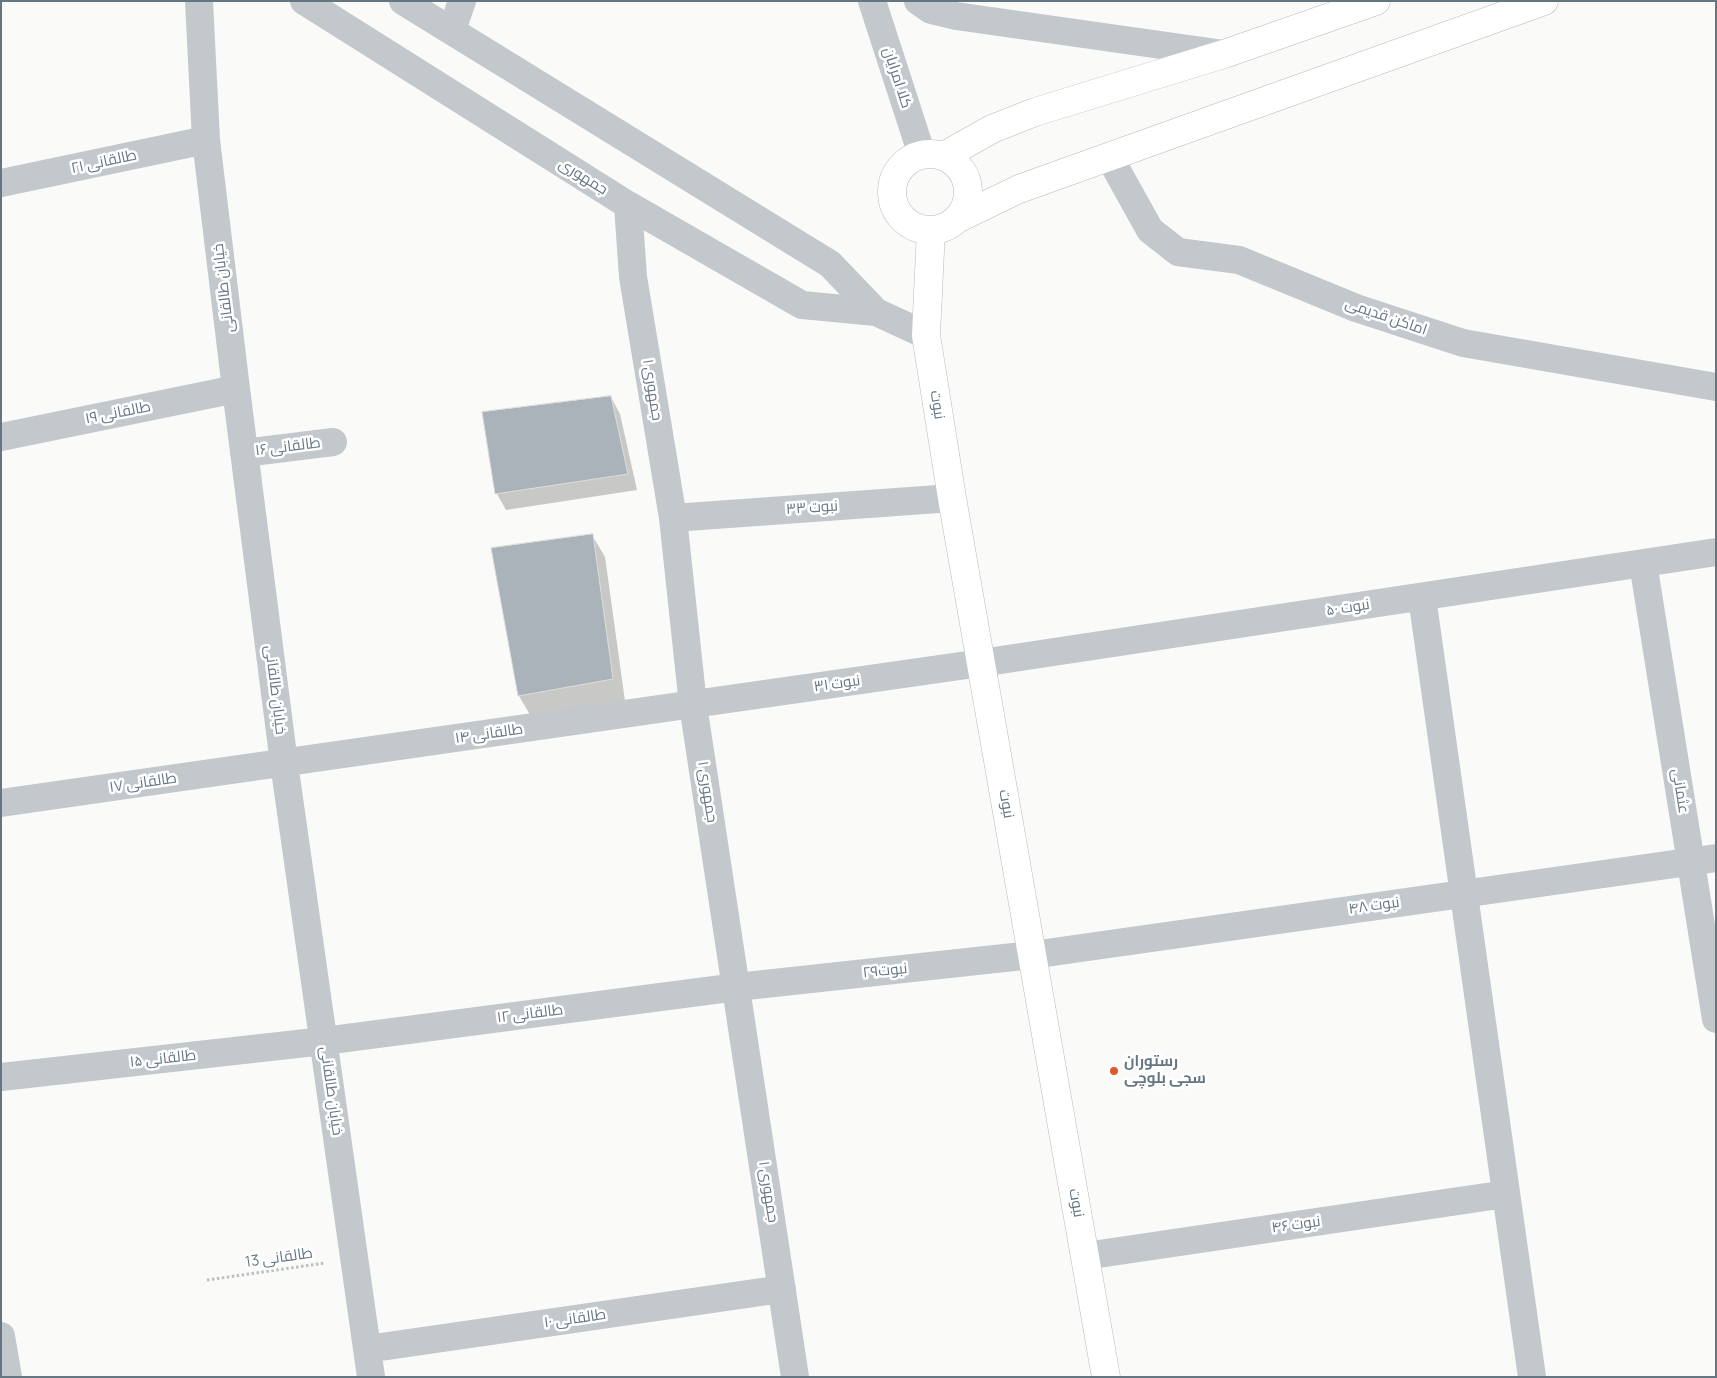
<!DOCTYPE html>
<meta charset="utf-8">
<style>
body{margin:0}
#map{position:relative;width:1717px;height:1378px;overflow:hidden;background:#fafaf8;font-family:Manrope,sans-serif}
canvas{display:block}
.frame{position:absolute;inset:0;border:2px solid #657683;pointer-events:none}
</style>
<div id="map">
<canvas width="1717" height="1378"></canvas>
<div class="frame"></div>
</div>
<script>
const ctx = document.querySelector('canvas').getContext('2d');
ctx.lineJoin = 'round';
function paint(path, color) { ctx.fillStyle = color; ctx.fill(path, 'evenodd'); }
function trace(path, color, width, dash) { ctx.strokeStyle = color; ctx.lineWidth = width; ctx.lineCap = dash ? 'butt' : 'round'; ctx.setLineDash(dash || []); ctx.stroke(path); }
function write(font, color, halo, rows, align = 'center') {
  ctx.font = font + ' Manrope,Cairo,sans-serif'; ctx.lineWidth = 5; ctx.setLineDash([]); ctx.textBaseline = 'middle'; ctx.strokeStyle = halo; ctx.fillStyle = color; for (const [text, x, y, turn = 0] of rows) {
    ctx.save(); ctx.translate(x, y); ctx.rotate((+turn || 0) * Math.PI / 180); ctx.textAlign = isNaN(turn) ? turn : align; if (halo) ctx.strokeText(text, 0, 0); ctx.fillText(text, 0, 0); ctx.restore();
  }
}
const shadow = new Path2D(`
 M 611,397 L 620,414 L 637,490 L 506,510 L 497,494 Z
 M 592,535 L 605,557 L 625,701 L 532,718 L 519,696 L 492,549 Z`);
const building = new Path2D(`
 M 611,396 L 628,474 L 495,494 L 482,412 Z
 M 593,534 L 613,679 L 518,696 L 491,548 Z`);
const path = new Path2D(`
 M 207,1280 L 325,1263`);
const minor = new Path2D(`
 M 199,1 L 206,140 L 236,389 L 284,763 L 371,1377
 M 304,1 L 628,205 L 802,305 L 876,312 L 926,335
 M 403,1 L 830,264 L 876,312
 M 872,1 L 922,155
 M 918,1 L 931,10 L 956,16 L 1224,54
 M 452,30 L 462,1
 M 1110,158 L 1150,230 L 1178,252 L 1239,260 L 1356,308 L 1463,343 L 1716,387
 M 1,183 L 206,140
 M 628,205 L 633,277 L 673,518 L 693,705 L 795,1377
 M 1,437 L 236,389
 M 244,453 L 333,442
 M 673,518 L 952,498
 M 1643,563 L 1716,1019
 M 1422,597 L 1532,1377
 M 1,803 L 981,663 L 1716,552
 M 1,1077 L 324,1041 L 737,987 L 1032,955 L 1716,858
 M 1085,1256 L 1506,1194
 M 1,1336 L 8,1377
 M 367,1349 L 782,1289`);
const major = new Path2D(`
 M892 192a38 38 0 1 1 76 0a38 38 0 1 1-76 0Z
 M 944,156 L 992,129 L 1035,112 L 1224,54 L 1376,1
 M 957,219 L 1019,189 L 1544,1
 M 931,230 L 926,335 L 952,498 L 1106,1377`);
const markers = [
 [1114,1071,5,"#e4572e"]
];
const streetNames = [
 ["کلا امرایان",897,78,72],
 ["طالقانی ۲۱",104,162,-12],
 ["جمهوری",583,177,32],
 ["خیابان طالقانی",224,288,-97],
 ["اماکن قدیمی",1386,317,19],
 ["جمهوری ۱",652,390,81],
 ["نبوت",937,405,81],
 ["طالقانی ۱۹",118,413,-11],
 ["طالقانی ۱۶",288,447,-7],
 ["نبوت ۳۳",812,508,-4],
 ["نبوت ۵۰",1348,608,-9],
 ["نبوت ۳۱",837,684,-8],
 ["خیابان طالقانی",275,690,83],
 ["طالقانی ۱۴",489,734,-8],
 ["طالقانی ۱۷",143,783,-8],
 ["عثمانی",1680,791,81],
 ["جمهوری ۱",707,792,81],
 ["نبوت",1006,804,80],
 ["نبوت ۴۸",1374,906,-8],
 ["نبوت۲۹",885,971,-6],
 ["طالقانی ۱۲",530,1014,-7],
 ["طالقانی ۱۵",163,1059,-6],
 ["خیابان طالقانی",331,1091,82],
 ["جمهوری ۱",768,1192,81],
 ["نبوت",1076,1203,80],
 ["نبوت ۴۶",1296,1225,-8],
 ["طالقانی 13",279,1258,-8],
 ["طالقانی ۱۰",575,1319,-8]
];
const poiNames = [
 ["رستوران",1124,1062],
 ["سجی بلوچی",1124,1079]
];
paint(shadow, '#0003');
paint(building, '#aab3b9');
trace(building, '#dcdcda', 1);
trace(major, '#b5babe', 29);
trace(path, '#bbbfc2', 3, [2.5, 2.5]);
trace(minor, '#c3c8cc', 28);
trace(major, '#fff', 28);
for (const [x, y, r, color] of markers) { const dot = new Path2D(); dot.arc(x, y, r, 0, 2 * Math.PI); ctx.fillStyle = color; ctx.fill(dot); trace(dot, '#fff', 2); }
write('15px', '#657683', '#fff', streetNames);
write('bold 15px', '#657683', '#fff', poiNames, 'left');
</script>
